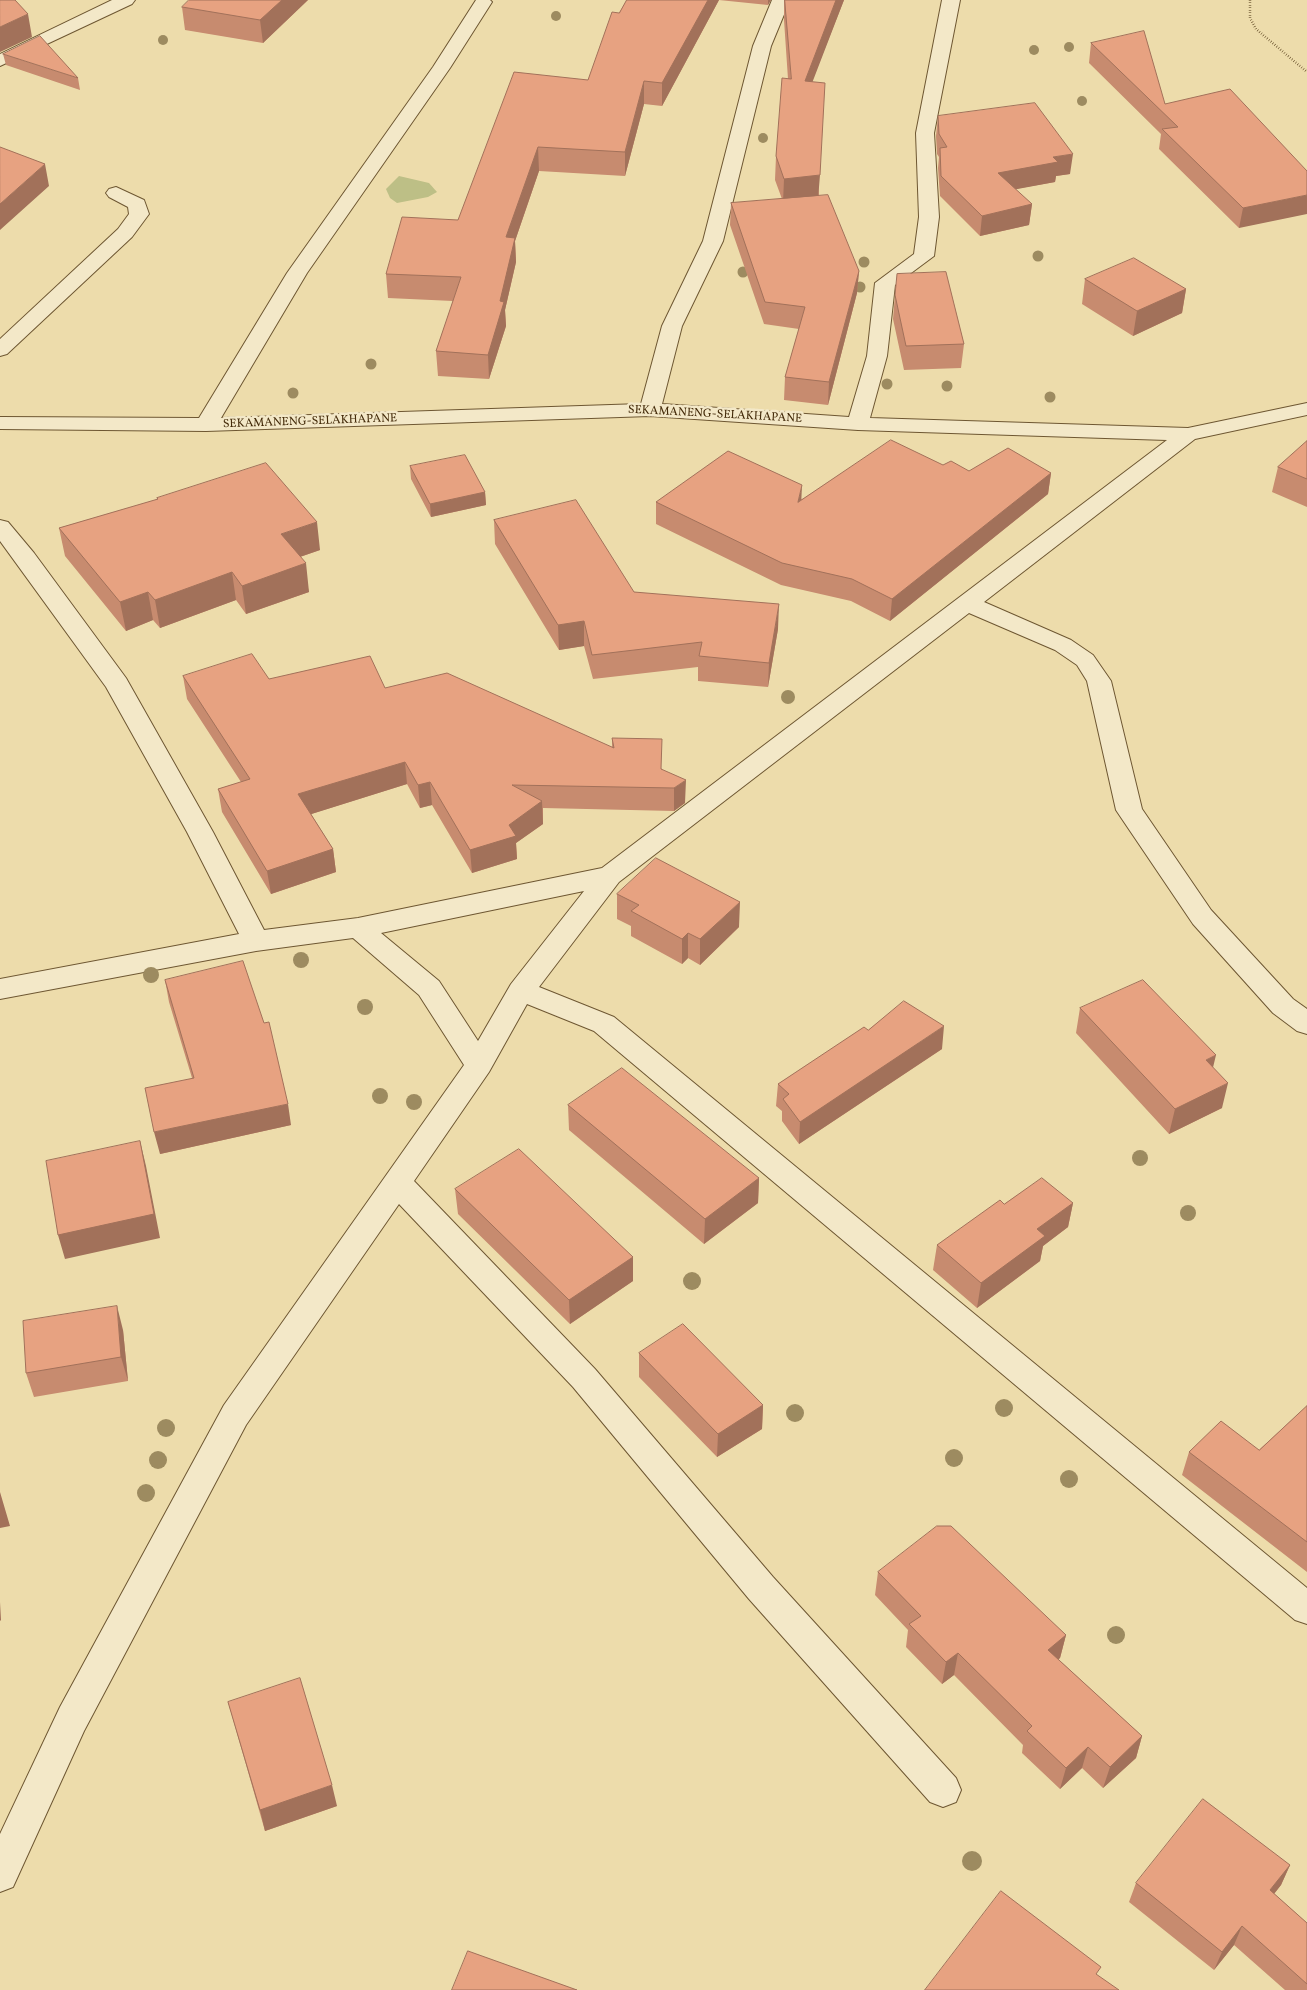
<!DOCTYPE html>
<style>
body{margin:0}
canvas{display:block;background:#eddcab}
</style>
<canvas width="1307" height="1990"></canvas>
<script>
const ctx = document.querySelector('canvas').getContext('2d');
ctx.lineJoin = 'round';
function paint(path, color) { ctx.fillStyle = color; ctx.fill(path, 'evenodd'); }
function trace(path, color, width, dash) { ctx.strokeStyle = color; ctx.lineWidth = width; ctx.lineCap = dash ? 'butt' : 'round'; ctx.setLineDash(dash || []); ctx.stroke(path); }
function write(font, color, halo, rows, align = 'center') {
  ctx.font = font + ' Vollkorn,serif'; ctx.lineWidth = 5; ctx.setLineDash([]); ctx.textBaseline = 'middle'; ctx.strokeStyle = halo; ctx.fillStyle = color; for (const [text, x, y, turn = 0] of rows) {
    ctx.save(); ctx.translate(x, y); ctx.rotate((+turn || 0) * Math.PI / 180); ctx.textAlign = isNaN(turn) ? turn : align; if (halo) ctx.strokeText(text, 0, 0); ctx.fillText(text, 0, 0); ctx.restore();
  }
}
const green = new Path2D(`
 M 399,176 L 429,183 L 437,192 L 428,197 L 397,203 L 390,198 L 386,189 Z`);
const path = new Path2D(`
 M 1250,0 L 1250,18 L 1256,29 L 1307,72`);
const minor = new Path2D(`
 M 112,0 L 135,0 L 132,4 L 0,66 L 0,54 Z
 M 476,0 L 490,0 L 492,2 L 450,68 L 307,273 L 221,418 L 641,404 L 662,326 L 703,241 L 753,46 L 772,0 L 790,0 L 771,46 L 723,241 L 682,326 L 662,404 L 849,417 L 867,356 L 875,283 L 914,254 L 919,217 L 916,133 L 942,0 L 960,0 L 934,133 L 939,217 L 934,256 L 895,285 L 887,356 L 870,418 L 1188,428 L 1307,403 L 1307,415 L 1195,439 L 984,602 L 1071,640 L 1093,655 L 1111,681 L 1142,809 L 1211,910 L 1293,999 L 1307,1009 L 1307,1034 L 1297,1031 L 1273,1013 L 1193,924 L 1120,816 L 1116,810 L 1087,681 L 1077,665 L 1055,650 L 969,613 L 619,882 L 539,987 L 614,1017 L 1307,1588 L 1307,1624 L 1295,1620 L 594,1031 L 527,1004 L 489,1072 L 414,1181 L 595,1369 L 773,1577 L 956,1778 L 961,1790 L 956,1802 L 943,1807 L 930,1802 L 749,1599 L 573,1387 L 399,1204 L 246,1425 L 84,1731 L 13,1887 L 0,1892 L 0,1834 L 60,1707 L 224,1405 L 464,1065 L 419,995 L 353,938 L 256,951 L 0,999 L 0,979 L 239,934 L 187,832 L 106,687 L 0,541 L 0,520 L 8,522 L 34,553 L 126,678 L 213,832 L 264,930 L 358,918 L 602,868 L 1167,440 L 858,430 L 650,416 L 206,431 L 0,429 L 0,417 L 199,418 L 287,273 L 433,67 ZM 584,891 L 511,984 L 478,1041 L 439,981 L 381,933 Z
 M 116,187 L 144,200 L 149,214 L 132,237 L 7,354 L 0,356 L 0,339 L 118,229 L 129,214 L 128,207 L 109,197 L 106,193 L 109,189 Z`);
const trees = [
 [556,16,5],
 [163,40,5],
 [1069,47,5],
 [1034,50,5],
 [1082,101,5],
 [763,138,5],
 [1038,256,5.5],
 [864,262,5.5],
 [743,272,5.5],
 [860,287,5.5],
 [371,364,5.5],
 [887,384,5.5],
 [947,386,5.5],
 [293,393,5.5],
 [1050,397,5.5],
 [788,697,7],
 [301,960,8],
 [151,975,8],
 [365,1007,8],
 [380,1096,8],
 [414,1102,8],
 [1140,1158,8],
 [1188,1213,8],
 [692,1281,9],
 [1004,1408,9],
 [795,1413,9],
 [166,1428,9],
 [954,1458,9],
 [158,1460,9],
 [1069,1479,9],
 [146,1493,9],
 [1116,1635,9],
 [972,1861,10]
];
const wall = new Path2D(`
 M 308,0 L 263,43 L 185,30 L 182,7 Z
 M 627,0 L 771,0 L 768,5 L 719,0 L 662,106 L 644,104 L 625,176 L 539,171 L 515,241 L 516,262 L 505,310 L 506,326 L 489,379 L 438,376 L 436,351 L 453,301 L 388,298 L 386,274 L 458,220 L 588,80 L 619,13 Z
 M 784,0 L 844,0 L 812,81 L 819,196 L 859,271 L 857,293 L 828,405 L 784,400 L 785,377 L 799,329 L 764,324 L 730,225 L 731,203 L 782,199 L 775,180 L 776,156 L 788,79 L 784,20 Z
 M 1091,43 L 1165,104 L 1307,171 L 1239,228 L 1159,149 L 1161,134 L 1089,63 Z
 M 3,54 L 78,78 L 80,90 L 6,65 Z
 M 938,116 L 1070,174 L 1056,176 L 1055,182 L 1015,189 L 1032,204 L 1029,225 L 980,236 L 940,196 L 938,168 L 939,157 L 937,154 L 936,136 Z
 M 1085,279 L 1186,289 L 1182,313 L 1133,336 L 1082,304 Z
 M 895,295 L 964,344 L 961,368 L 904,370 L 893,319 Z
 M 1307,441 L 1307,507 L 1272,492 L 1278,467 Z
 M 943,465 L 969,471 L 1051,473 L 1048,494 L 890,621 L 851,601 L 781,585 L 656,524 L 656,502 L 802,499 Z
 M 410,466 L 485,492 L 486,505 L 431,517 L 411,479 Z
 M 157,498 L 320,550 L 300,557 L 309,592 L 246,614 L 236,600 L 160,628 L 153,620 L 126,631 L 65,556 L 59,528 L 157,500 Z
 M 494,520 L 634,592 L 778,629 L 768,687 L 698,681 L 698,667 L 593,679 L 584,646 L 559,650 L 495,544 Z
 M 183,676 L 269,679 L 385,688 L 612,747 L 612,738 L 662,769 L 685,803 L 674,811 L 543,808 L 543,824 L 516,843 L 517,859 L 472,873 L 432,805 L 420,808 L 407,784 L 311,814 L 333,849 L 336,872 L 271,894 L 222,812 L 218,789 L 241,782 L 187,699 Z
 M 617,894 L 739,927 L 700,965 L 688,958 L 682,964 L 631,936 L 631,926 L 617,919 Z
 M 165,980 L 291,1125 L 160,1154 L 192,1078 L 169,1002 Z
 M 1080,1008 L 1213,1068 L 1222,1108 L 1169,1134 L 1076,1033 Z
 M 868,1030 L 942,1049 L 799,1144 L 782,1121 L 782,1111 L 776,1106 L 778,1084 Z
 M 568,1105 L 759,1178 L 758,1203 L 704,1244 L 569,1130 Z
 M 455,1189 L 633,1257 L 633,1281 L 570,1324 L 458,1214 Z
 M 1073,1203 L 1068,1227 L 1043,1246 L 1040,1261 L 977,1308 L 933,1270 L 937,1245 L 1004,1204 Z
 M 123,1330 L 128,1381 L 34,1397 L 26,1373 Z
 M 639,1353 L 763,1405 L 762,1429 L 717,1457 L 639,1377 Z
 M 1307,1406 L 1307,1572 L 1182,1475 L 1189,1452 L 1259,1450 Z
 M 878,1572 L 1066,1635 L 1060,1658 L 1058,1659 L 1142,1736 L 1136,1758 L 1103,1788 L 1082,1768 L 1060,1789 L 1022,1753 L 1023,1745 L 954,1675 L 942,1684 L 906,1647 L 908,1630 L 875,1595 Z
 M 228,1702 L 337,1806 L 265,1831 Z
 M 1290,1865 L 1281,1885 L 1274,1894 L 1307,1923 L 1307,1990 L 1285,1990 L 1234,1945 L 1214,1970 L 1129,1902 L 1136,1883 Z`);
const shadedWall = new Path2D(`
 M 282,0 L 308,0 L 263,43 L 260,20 Z
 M 708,0 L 719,0 L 662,106 L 662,83 Z
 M 768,0 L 771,0 L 768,5 Z
 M 836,0 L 844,0 L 804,104 L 805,81 Z
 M 28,14 L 32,37 L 0,52 L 0,27 Z
 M 644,81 L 644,104 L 625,176 L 625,152 Z
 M 538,147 L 539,171 L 515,241 L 516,262 L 505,310 L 506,326 L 489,379 L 488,355 L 500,301 L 506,237 Z
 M 1073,154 L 1070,174 L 1056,176 L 1055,182 L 996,193 L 998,173 L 1053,157 Z
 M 45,164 L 49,186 L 0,230 L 0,204 Z
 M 820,175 L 818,199 L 783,203 L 784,179 Z
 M 1307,195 L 1307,214 L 1239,228 L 1243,208 Z
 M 1032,204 L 1029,225 L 980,236 L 982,216 Z
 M 859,271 L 857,293 L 828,405 L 829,382 Z
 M 1186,289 L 1182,313 L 1133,336 L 1137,311 Z
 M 1051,473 L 1048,494 L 890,621 L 892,599 Z
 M 802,485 L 801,507 L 798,502 Z
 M 485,492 L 486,505 L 431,517 L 430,504 Z
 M 317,522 L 320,550 L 285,562 L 281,534 Z
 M 306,563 L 309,592 L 246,614 L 242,586 Z
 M 232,572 L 236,600 L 160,628 L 155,600 Z
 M 148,592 L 153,620 L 126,631 L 120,602 Z
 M 779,604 L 778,629 L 768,687 L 769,663 Z
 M 584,621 L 584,646 L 559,650 L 558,625 Z
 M 405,762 L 407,784 L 302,817 L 298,794 Z
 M 686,780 L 685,803 L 674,811 L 674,788 Z
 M 430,782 L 432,805 L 420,808 L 418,785 Z
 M 542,801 L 543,824 L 516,843 L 517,859 L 472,873 L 470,850 L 509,825 Z
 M 333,849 L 336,872 L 271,894 L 267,871 Z
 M 740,902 L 739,927 L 700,965 L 700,939 Z
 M 688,933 L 688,958 L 682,964 L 682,939 Z
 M 944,1026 L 942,1049 L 799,1144 L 800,1122 Z
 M 1216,1055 L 1210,1080 L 1206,1060 Z
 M 1228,1083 L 1222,1108 L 1169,1134 L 1175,1109 Z
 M 288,1104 L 291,1125 L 160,1154 L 154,1132 Z
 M 140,1141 L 146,1166 L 160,1238 L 65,1259 L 58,1235 Z
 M 759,1178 L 758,1203 L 704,1244 L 705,1219 Z
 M 1073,1203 L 1068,1227 L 1043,1246 L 1040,1261 L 977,1308 L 981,1283 L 1037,1229 Z
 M 633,1257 L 633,1281 L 570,1324 L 569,1300 Z
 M 117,1306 L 123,1330 L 128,1381 L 121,1357 Z
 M 763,1405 L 762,1429 L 717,1457 L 718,1434 Z
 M 0,1492 L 10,1526 L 0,1528 Z
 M 0,1602 L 1,1620 L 0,1621 Z
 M 1066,1635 L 1060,1658 L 1043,1673 L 1048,1650 Z
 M 958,1653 L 954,1675 L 942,1684 L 946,1662 Z
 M 1142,1736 L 1136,1758 L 1103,1788 L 1110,1767 Z
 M 1088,1747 L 1082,1768 L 1060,1789 L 1066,1768 Z
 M 332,1785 L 337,1806 L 265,1831 L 260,1810 Z
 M 1290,1865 L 1281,1885 L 1262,1909 L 1270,1890 Z
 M 1242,1926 L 1234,1945 L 1214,1970 L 1222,1952 Z`);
const building = new Path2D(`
 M 0,0 L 15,0 L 28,14 L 0,27 Z
 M 189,0 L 282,0 L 260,20 L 182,7 Z
 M 627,0 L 708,0 L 662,83 L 644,81 L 625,152 L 538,147 L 506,237 L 515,238 L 500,301 L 504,302 L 488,355 L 436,351 L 461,277 L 386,274 L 402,217 L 458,220 L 514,72 L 588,80 L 612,12 L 619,13 Z
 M 785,0 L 836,0 L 805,81 L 825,83 L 820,175 L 784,179 L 776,156 L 782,78 L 791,79 Z
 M 1144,31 L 1165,104 L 1230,89 L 1307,171 L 1307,195 L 1243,208 L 1162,129 L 1178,127 L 1091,43 Z
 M 40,36 L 78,78 L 3,54 Z
 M 1035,103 L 1073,154 L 1053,157 L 1058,162 L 998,173 L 1032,204 L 982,216 L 941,176 L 940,148 L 947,147 L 939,134 L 938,116 Z
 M 0,147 L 45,164 L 0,204 Z
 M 828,195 L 859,271 L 829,382 L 785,377 L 805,307 L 765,302 L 731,203 Z
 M 1134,258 L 1186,289 L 1137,311 L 1085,279 Z
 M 946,272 L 964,344 L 906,346 L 895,295 L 897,274 Z
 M 891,440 L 943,465 L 951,461 L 969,471 L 1008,448 L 1051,473 L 892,599 L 852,579 L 782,563 L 656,502 L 728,451 L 802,485 L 798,502 Z
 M 1307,441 L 1307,479 L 1278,467 Z
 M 465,455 L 485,492 L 430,504 L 410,466 Z
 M 266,463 L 317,522 L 281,534 L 306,563 L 242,586 L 232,572 L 155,600 L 148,592 L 120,602 L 59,528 L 158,499 L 157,498 Z
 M 576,500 L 634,592 L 779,604 L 769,663 L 699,656 L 702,642 L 592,655 L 584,621 L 558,625 L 494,520 Z
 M 252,654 L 269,679 L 370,656 L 385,688 L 447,673 L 614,748 L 612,738 L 662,739 L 661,769 L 686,780 L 674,788 L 512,785 L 542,801 L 509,825 L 516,836 L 470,850 L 430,782 L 418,785 L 405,762 L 298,794 L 333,849 L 267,871 L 218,789 L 250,779 L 183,676 Z
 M 656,858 L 740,902 L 700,939 L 688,933 L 682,939 L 631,911 L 639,905 L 617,894 Z
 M 243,961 L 264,1023 L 269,1022 L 288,1104 L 154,1132 L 145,1088 L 194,1078 L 165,980 Z
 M 1143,980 L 1216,1055 L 1206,1060 L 1228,1083 L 1175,1109 L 1080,1008 Z
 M 904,1001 L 944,1026 L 800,1122 L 783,1099 L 789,1094 L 778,1084 L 864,1027 L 868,1030 Z
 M 622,1068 L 759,1178 L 705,1219 L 568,1105 Z
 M 140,1141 L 154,1214 L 58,1235 L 46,1161 Z
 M 519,1149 L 633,1257 L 569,1300 L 455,1189 Z
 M 1042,1178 L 1073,1203 L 1037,1229 L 1045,1236 L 981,1283 L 937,1245 L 1000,1200 L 1004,1204 Z
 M 117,1306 L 121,1357 L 26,1373 L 23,1321 Z
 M 683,1324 L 763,1405 L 718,1434 L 639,1353 Z
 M 1307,1406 L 1307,1542 L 1189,1452 L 1221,1421 L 1259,1450 Z
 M 937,1526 L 951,1526 L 1066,1635 L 1048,1650 L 1142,1736 L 1110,1767 L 1088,1747 L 1066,1768 L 1027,1731 L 1032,1726 L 958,1653 L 946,1662 L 909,1624 L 921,1616 L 878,1572 Z
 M 300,1678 L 332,1785 L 260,1810 L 228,1702 Z
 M 1203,1799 L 1290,1865 L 1270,1890 L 1307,1923 L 1307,1984 L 1242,1926 L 1222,1952 L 1136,1883 Z
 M 1001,1891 L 1101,1967 L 1096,1974 L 1119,1990 L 925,1990 Z
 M 468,1951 L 577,1990 L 452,1990 Z`);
const farStreetnames = [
 ["SEKAMANENG-SELAKHAPANE",715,415,3],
 ["SEKAMANENG-SELAKHAPANE",310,422,-2]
];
paint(green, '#bdbf86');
trace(minor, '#6e5732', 2);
trace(path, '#442b0a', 2.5, [0.5, 2]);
paint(minor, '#f3e8c8');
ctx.fillStyle = '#9d8b60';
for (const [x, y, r] of trees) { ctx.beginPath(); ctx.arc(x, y, r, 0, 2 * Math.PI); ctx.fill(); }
paint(wall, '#c78b6f');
paint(shadedWall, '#a2715a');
paint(building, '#e7a281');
trace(building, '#a2715a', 1);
write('12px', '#442b0a', '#f3e8c8', farStreetnames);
</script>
